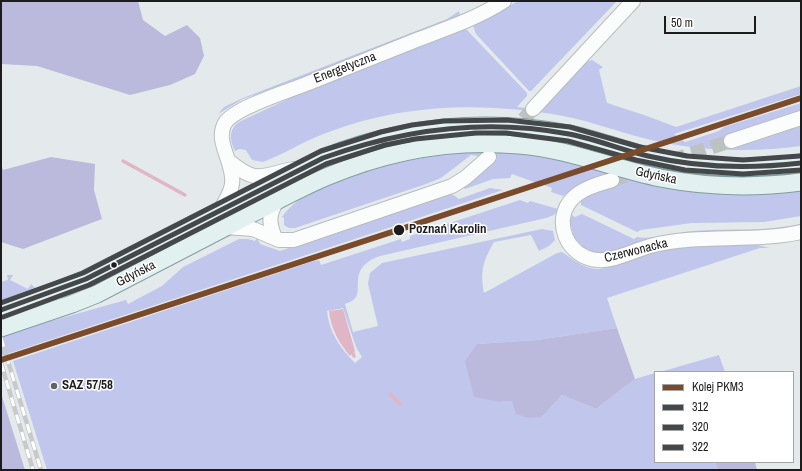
<!DOCTYPE html>
<meta charset="utf-8">
<style>
body{margin:0}
#map{position:relative;width:802px;height:471px;overflow:hidden;background:#e4eaeb;font-family:"Archivo Narrow",sans-serif}
canvas{display:block}
.frame{position:absolute;inset:0;border:2px solid #1c1c1c;pointer-events:none}
.legend{position:absolute;left:654px;top:371px;width:140px;height:92px;box-sizing:border-box;background:#fff;border:1px solid #a4a4a4;margin:0;padding:5px 7px;list-style:none;font-size:12px;color:#1c1c1c}
.legend li{display:flex;align-items:center;gap:8px;height:20px}
.legend b{width:20px;border:1px solid #a4a4a4}
.scale{position:absolute;left:664px;top:16px;width:92px;height:18px;box-sizing:border-box;border:2px solid #1c1c1c;border-top:0;padding-left:5px;font-size:12px;line-height:14px;white-space:nowrap;color:#1c1c1c;-webkit-text-stroke:3px #fff;paint-order:stroke}
</style>
<div id="map">
<canvas width="802" height="471"></canvas>
<div class="frame"></div>
<ul class="legend">
<li><b style="height:5px;background:#7a4b2a"></b>Kolej PKM3</li>
<li><b style="height:5px;background:#45484a"></b>312</li>
<li><b style="height:5px;background:#45484a"></b>320</li>
<li><b style="height:5px;background:#45484a"></b>322</li>
</ul>
<div class="scale">50 m</div>
</div>
<script>
const ctx = document.querySelector('canvas').getContext('2d');
ctx.lineJoin = 'round';
function paint(path, color) { ctx.fillStyle = color; ctx.fill(path, 'evenodd'); }
function trace(path, color, width, dash) { ctx.strokeStyle = color; ctx.lineWidth = width; ctx.lineCap = dash ? 'butt' : 'round'; ctx.setLineDash(dash || []); ctx.stroke(path); }
function write(font, color, halo, rows, align = 'center') {
  ctx.font = font + ' "Archivo Narrow",sans-serif'; ctx.lineWidth = 3; ctx.setLineDash([]); ctx.textBaseline = 'middle'; ctx.strokeStyle = halo; ctx.fillStyle = color; for (const [text, x, y, turn = 0] of rows) {
    ctx.save(); ctx.translate(x, y); ctx.rotate((+turn || 0) * Math.PI / 180); ctx.textAlign = isNaN(turn) ? turn : align; if (halo) ctx.strokeText(text, 0, 0); ctx.fillText(text, 0, 0); ctx.restore();
  }
}
const grass = new Path2D(`
 M 518,1 L 617,1 L 531,91 L 529,91 L 476,34 L 473,26 Z
 M 459,11 L 460,15 L 318,72 L 243,99 L 218,114 L 224,107 L 243,98 L 447,19 Z
 M 466,29 L 527,93 L 527,96 L 517,107 L 541,110 L 586,62 L 592,60 L 603,67 L 599,70 L 607,103 L 647,116 L 676,127 L 801,86 L 801,94 L 674,134 L 685,142 L 719,131 L 724,127 L 801,103 L 801,146 C 751,153 701,151 651,140 C 617,132 586,119 552,114 C 474,102 399,105 326,133 C 304,141 284,154 263,162 L 252,160 L 246,150 L 239,149 L 235,151 C 230,140 228,130 239,122 L 305,91 Z
 M 470,152 L 513,152 L 801,189 L 801,216 L 764,222 L 692,223 L 641,230 L 637,232 L 581,205 L 581,201 L 594,193 L 618,185 L 606,176 L 577,186 L 563,196 L 551,192 L 552,188 L 544,185 L 582,172 L 578,169 L 537,183 L 512,174 L 510,178 L 493,179 L 465,189 L 463,187 L 481,174 L 497,159 L 471,155 L 441,178 L 426,184 L 295,228 L 289,228 L 284,225 L 284,218 L 282,217 C 313,173 418,157 470,152 Z
 M 490,188 L 503,190 L 1,356 L 1,335 L 126,300 L 128,304 L 162,286 L 183,267 L 239,239 L 248,239 L 255,241 L 257,238 L 260,244 L 280,251 L 452,194 L 459,199 Z
 M 520,200 L 528,203 L 530,201 L 558,209 C 556,215 552,216 546,218 L 380,256 C 371,259 362,264 359,274 C 355,288 364,298 345,304 L 353,332 L 378,326 L 368,284 L 370,273 L 382,263 L 542,229 L 553,231 L 555,240 L 549,246 L 539,251 L 531,235 L 494,242 C 483,261 480,271 484,293 L 557,253 L 562,252 C 573,259 582,268 597,269 C 606,270 635,257 646,254 C 676,245 740,238 769,248 L 760,248 L 607,298 L 617,328 L 537,340 L 477,344 L 500,402 L 512,401 L 542,417 L 562,395 L 596,409 L 635,379 L 655,373 L 655,462 L 715,462 L 718,470 L 47,470 L 13,361 L 311,262 L 319,260 L 321,265 L 401,239 L 402,242 L 410,239 L 410,236 ZM 343,308 L 356,347 L 362,357 L 355,363 C 340,348 329,332 327,311 Z
 M 582,214 L 634,239 L 637,237 C 655,240 675,232 693,231 C 729,228 765,232 801,224 L 801,226 L 765,231 L 681,234 L 638,243 L 604,253 L 597,253 L 584,248 L 574,237 L 570,222 L 572,215 L 575,217 Z
 M 7,275 L 13,275 L 10,280 L 28,289 L 31,284 L 35,288 L 1,301 L 1,282 L 8,280 Z
 M 719,355 L 725,372 L 660,372 Z`);
const forest = new Path2D(`
 M 1,1 L 138,1 L 143,20 L 165,36 L 187,25 L 200,38 L 204,56 L 195,74 L 170,85 L 130,95 L 37,66 L 1,64 Z
 M 51,157 L 95,164 L 94,190 L 102,219 L 23,249 L 1,242 L 1,163 L 3,170 Z
 M 617,328 L 635,379 L 596,409 L 562,395 L 542,417 L 528,418 L 516,414 L 512,401 L 500,402 L 474,397 L 465,361 L 477,344 L 537,340 Z
 M 1,393 L 25,470 L 1,470 Z
 M 715,462 L 755,462 L 757,470 L 718,470 Z`);
const water = new Path2D(`
 M 343,309 L 355,351 L 350,356 C 339,343 331,329 329,311 Z`);
const stream = new Path2D(`
 M 123,161 L 185,195
 M 351,348 L 354,356
 M 390,394 L 400,404`);
const minorTunnel = new Path2D(`
 M 495,150 L 533,109
 M 612,180 L 731,141`);
const minor = new Path2D(`
 M 533,109 L 633,1
 M 731,141 L 801,118
 M 230,162 C 258,185 261,175 294,169
 M 612,180 C 599,184 583,188 573,198 C 551,220 567,258 598,260 C 613,262 635,250 650,246 C 700,233 751,243 801,232
 M 221,209 C 225,201 231,193 232,184 C 235,163 214,142 225,123 C 234,108 288,91 306,84 C 343,69 381,54 419,39 C 448,28 478,18 504,1
 M 225,227 L 253,229 L 279,240 L 294,240 L 452,186 L 465,178 L 489,157
 M 275,238 C 269,223 268,215 277,201`);
const major = new Path2D(`
 M 1,310 L 57,291 L 86,279 L 323,158 C 403,126 485,118 569,134 C 596,139 621,150 648,156 C 698,168 750,170 801,163
 M 1,328 L 72,304 L 97,294 C 148,268 198,241 249,215 C 275,202 300,188 326,177 C 387,151 453,139 519,145 C 568,149 612,168 660,178 C 706,187 755,188 801,182`);
const rail = new Path2D(`
 M 1,338 L 41,470
 M 1,363 L 33,470`);
const bus1 = new Path2D(`
 M 1,310 L 86,279 L 323,158 C 403,129 485,118 569,134 C 596,139 621,150 648,156 C 699,168 749,169 801,163`);
const bus2 = new Path2D(`
 M 3,317 L 89,285 L 326,164 L 385,145 L 415,139 L 476,133 L 506,133 L 568,141 L 636,160 L 685,170 L 743,174 L 801,170`);
const bus3 = new Path2D(`
 M 1,303 L 83,273 L 321,151 L 381,132 L 412,125 L 444,121 L 507,120 L 570,127 L 640,147 L 687,156 L 743,160 L 800,156`);
const rail1 = new Path2D(`
 M 1,360 L 801,98`);
const markers = [
 [399,230,6,"#1c1c1c"],
 [114,265,3.5,"#1c1c1c"],
 [54,386,4,"#626464"]
];
const streetNames = [
 ["Energetyczna",345,68,-21],
 ["Gdyńska",656,176,12],
 ["Czerwonacka",636,251,-14],
 ["Gdyńska",136,274,-27]
];
const stopNames = [
 ["Poznań Karolin",409,230]
];
const poiNames = [
 ["SAZ 57/58",62,386]
];
paint(grass, '#c0c6ec');
paint(forest, '#bbbadc');
paint(water, '#e0b5c5');
trace(stream, '#e0b5c5', 3.5);
trace(minorTunnel, '#bcc1c2', 14, [14, 7]);
trace(minor, '#b9bcbc', 16);
trace(major, '#819ea1', 19);
trace(minor, '#fbfcfc', 14);
trace(major, '#e3f0f0', 17);
trace(rail, '#c8c9c9', 4.5);
trace(rail, '#fff', 3, [9]);
trace(bus1, '#45484a', 5);
trace(bus2, '#45484a', 5);
trace(bus3, '#45484a', 5);
trace(rail1, '#7a4b2a', 6);
for (const [x, y, r, color] of markers) { const dot = new Path2D(); dot.arc(x, y, r, 0, 2 * Math.PI); ctx.fillStyle = color; ctx.fill(dot); trace(dot, '#fff', 1.5); }
write('13px', '#1c1c1c', '#fff', streetNames);
write('bold 13px', '#1c1c1c', '#fff', stopNames, 'left');
write('bold 13px', '#1c1c1c', '#fff', poiNames, 'left');
</script>
